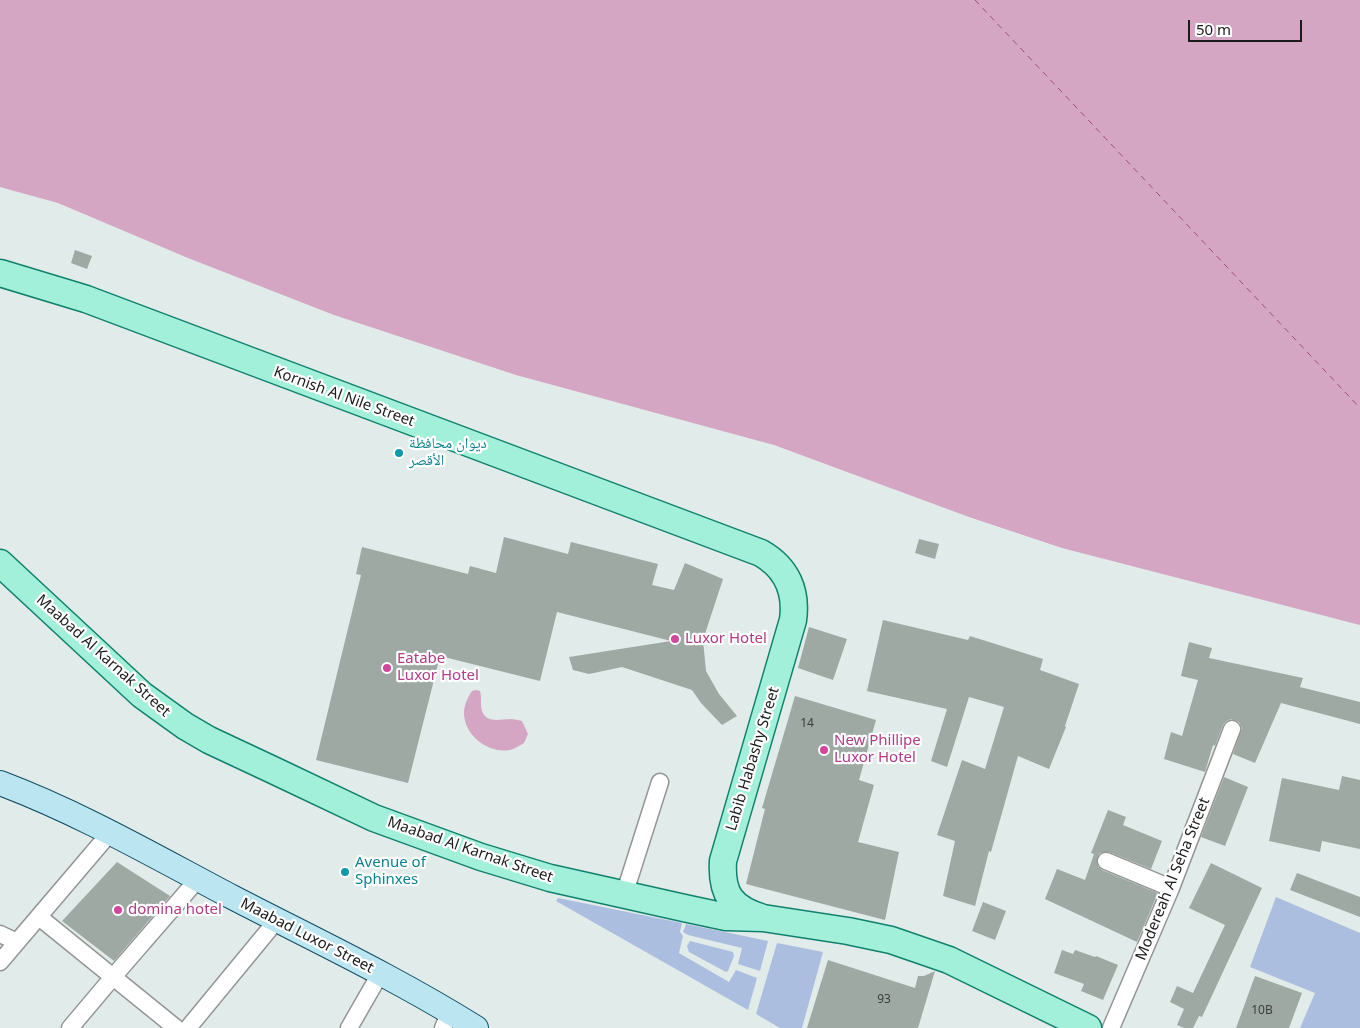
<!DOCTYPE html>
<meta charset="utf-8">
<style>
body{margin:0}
#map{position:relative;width:1360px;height:1028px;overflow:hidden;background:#e1ebe9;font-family:"Noto Sans",sans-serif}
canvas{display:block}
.scale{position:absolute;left:1188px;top:20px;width:114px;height:22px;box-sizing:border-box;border:2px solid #1b1b1b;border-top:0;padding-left:6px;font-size:15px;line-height:18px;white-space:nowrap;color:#1b1b1b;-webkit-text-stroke:4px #fff;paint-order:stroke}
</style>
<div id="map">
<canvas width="1360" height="1028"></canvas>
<div class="scale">50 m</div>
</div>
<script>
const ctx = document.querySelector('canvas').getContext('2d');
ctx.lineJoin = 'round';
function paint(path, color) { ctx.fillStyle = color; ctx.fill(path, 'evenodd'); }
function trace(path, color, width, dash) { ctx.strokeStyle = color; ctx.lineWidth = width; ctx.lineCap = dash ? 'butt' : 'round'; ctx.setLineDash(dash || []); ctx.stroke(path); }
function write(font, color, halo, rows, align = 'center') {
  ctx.font = font + ' "Noto Sans","Noto Naskh Arabic",sans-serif'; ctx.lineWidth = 4.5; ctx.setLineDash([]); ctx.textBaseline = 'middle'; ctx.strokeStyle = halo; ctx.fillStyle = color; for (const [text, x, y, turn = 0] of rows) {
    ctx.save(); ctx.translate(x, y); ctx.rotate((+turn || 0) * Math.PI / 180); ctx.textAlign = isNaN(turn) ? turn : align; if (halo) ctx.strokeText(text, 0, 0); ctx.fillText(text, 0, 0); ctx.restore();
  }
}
const grass = new Path2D(`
 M 1276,897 L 1360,933 L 1360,1028 L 1300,1028 L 1315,993 L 1250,967 Z
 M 558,898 L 682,923 L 680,932 L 683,936 L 679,953 L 729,982 L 736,970 L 757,978 L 748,1010 L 556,901 Z
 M 686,924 L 768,941 L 760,971 L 738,964 L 742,948 L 688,935 L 683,932 Z
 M 690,941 L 733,952 L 734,956 L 728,971 L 726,972 L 689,952 L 687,946 Z
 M 777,943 L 823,952 L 802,1028 L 780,1028 L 756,1014 Z`);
const water = new Path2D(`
 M 0,0 L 1360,0 L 1360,625 L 1062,548 L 969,517 L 774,445 L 516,375 L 334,315 L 188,258 L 58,203 L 0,187 Z
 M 476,690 L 480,691 C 482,697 480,705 482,711 C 487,724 500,719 510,719 C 514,719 518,720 522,721 L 528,734 L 524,743 C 519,746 514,749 510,750 C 488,754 464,735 464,713 C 464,705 468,697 472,691 Z`);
const ferry = new Path2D(`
 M 975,0 L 1360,408`);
const building = new Path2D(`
 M 75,250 L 92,256 L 87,269 L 71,263 Z
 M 504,537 L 568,554 L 571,542 L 658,564 L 652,585 L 674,590 L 685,563 L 723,579 L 703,640 L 706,671 L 719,694 L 737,716 L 722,725 L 701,703 L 692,690 L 622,667 L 589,674 L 573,670 L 569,657 L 671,641 L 557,612 L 540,681 L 440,656 L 408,783 L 316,760 L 361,575 L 356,574 L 362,547 L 468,574 L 470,566 L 496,573 Z
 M 919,539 L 939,544 L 935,559 L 915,553 Z
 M 883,620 L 968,640 L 970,636 L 1043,659 L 1040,670 L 1079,684 L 1065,726 L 1066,727 L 1049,769 L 1018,756 L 991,852 L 989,851 L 975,906 L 943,896 L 955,841 L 937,835 L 962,760 L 985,769 L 1004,707 L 969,697 L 947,767 L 931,761 L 947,709 L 867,691 Z
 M 809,627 L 847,639 L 833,680 L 798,668 Z
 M 1189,642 L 1212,648 L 1209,658 L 1303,678 L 1300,687 L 1360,702 L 1360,724 L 1281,703 L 1255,763 L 1233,754 L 1242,728 L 1239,722 L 1231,719 L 1226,721 L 1223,725 L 1215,746 L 1213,745 L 1205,772 L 1164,759 L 1171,732 L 1182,736 L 1198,680 L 1181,676 Z
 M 795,696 L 876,720 L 859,780 L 874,785 L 858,842 L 899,852 L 885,920 L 746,884 L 765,809 L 762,808 Z
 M 1342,776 L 1360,780 L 1360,849 L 1322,841 L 1320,852 L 1269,841 L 1282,778 L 1339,790 Z
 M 1224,777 L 1248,787 L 1225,846 L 1201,837 Z
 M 1108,810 L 1126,817 L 1123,825 L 1162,841 L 1151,869 L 1109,852 L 1100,853 L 1097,858 L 1098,867 L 1102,870 L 1158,893 L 1137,942 L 1045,899 L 1057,869 L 1085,880 L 1094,854 L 1091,853 Z
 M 117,862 L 170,896 L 114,961 L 62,921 Z
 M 1211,863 L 1262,888 L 1202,1017 L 1199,1016 L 1193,1028 L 1184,1028 L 1177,1025 L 1184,1009 L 1170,1002 L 1177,986 L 1193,993 L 1225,925 L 1189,908 Z
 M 1297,873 L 1360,897 L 1360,917 L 1290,890 Z
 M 983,902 L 1006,911 L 995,940 L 972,931 Z
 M 1062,950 L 1073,954 L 1075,950 L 1095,957 L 1096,956 L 1118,965 L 1103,1000 L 1081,991 L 1084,984 L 1054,973 Z
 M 828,960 L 915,988 L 918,976 L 924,976 L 935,971 L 918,1028 L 807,1028 Z
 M 1255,976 L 1302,993 L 1289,1028 L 1236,1028 Z`);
const street = new Path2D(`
 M 1106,861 L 1171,888
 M 624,895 L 660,782
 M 39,917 L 176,1028
 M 0,934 L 17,942
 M 0,962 L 109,834
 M 70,1028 L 113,977 L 198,879
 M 188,1028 L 277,920
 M 349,1028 L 380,974
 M 443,1028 L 450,1012
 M 1111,1028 L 1171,888 L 1232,729`);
const secondary = new Path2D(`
 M 0,783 C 80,813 156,857 232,897 C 313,939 398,979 476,1028`);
const primary = new Path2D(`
 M 0,273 L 86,299 L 761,553 C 787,568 797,591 793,620 L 723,861 C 721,894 731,908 763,918
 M 0,563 L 142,695 L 185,726 L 209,740 L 273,770 L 374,818 L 481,857 L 550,878 L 684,908 L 726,917 L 763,918 L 848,931 L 891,940 L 949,960 L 1088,1028`);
const markers = [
 [399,453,5,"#0f9aa8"],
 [675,639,5,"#d1479c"],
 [387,668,5,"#d1479c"],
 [824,750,5,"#d1479c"],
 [345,872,5,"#0f9aa8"],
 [118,910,5,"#d1479c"]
];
const numberNames = [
 ["14",807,724],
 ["93",884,1000],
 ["10B",1262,1011]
];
const streetNames = [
 ["Kornish Al Nile Street",344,397,20],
 ["Maabad Al Karnak Street",103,656,42],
 ["Labib Habashy Street",753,759,-73],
 ["Maabad Al Karnak Street",470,850,19],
 ["Modereah Al Seha Street",1173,879,-68],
 ["Maabad Luxor Street",307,936,27]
];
const cultureNames = [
 ["ديوان محافظة",409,444],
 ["الأقصر",409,461],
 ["Avenue of",355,863],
 ["Sphinxes",355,880]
];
const hotelNames = [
 ["Luxor Hotel",685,639],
 ["Eatabe",397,659],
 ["Luxor Hotel",397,676],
 ["New Phillipe",834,741],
 ["Luxor Hotel",834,758],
 ["domina hotel",128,910]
];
paint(grass, '#acbee0');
paint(water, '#d4a6c3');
trace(ferry, '#9e536d', 1, [6, 5]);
paint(building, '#9ea9a4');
trace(street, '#959595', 19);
trace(secondary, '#114d63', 26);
trace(primary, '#11816d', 29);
trace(street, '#fff', 16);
trace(secondary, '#bae5f1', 24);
trace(primary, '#a2f0da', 26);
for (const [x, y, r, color] of markers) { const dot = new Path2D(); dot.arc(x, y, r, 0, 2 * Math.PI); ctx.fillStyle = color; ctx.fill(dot); trace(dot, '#fff', 2); }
write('12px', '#3c3e3d', null, numberNames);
write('15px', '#1b1b1b', '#fff', streetNames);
write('15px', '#0d838f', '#fff', cultureNames, 'left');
write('15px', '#b23c85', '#fff', hotelNames, 'left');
</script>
